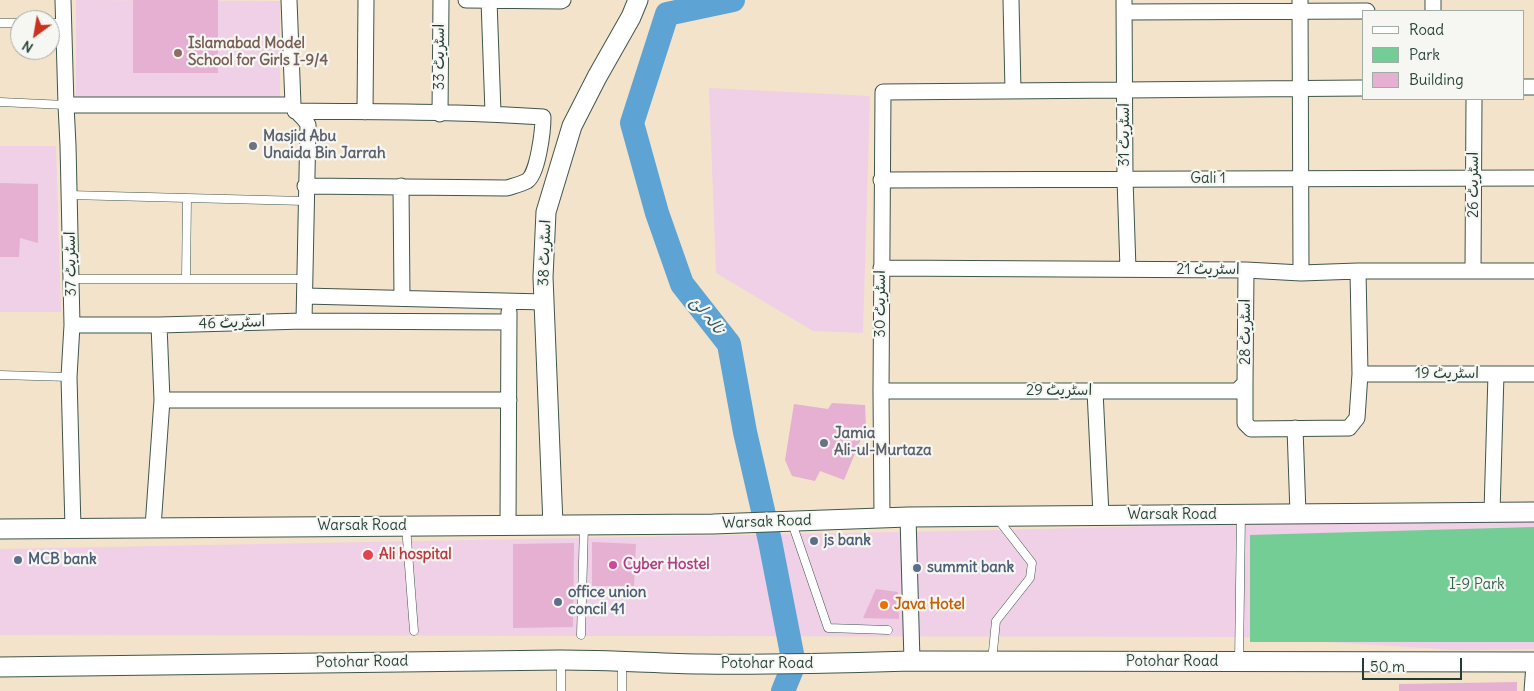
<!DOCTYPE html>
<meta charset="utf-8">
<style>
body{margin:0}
#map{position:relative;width:1534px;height:691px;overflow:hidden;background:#f3e3cb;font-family:Delius,sans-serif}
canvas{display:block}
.legend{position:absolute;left:1362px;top:10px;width:162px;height:90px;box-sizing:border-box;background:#f6f6f2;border:1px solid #a0aca6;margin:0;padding:6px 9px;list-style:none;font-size:15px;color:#1f3d34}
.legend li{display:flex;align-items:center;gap:10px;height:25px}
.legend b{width:25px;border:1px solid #a0aca6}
.north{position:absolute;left:10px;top:10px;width:50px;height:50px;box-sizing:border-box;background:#f6f6f2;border:1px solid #a0aca6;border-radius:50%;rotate:212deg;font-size:14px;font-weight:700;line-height:20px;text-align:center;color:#1f3d34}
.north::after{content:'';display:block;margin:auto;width:18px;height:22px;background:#c8321e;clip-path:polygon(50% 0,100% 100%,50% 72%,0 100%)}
.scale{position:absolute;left:1362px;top:658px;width:100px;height:22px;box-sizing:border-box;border:2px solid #1f3d34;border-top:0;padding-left:6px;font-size:15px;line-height:18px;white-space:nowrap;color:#1f3d34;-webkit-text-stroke:4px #f6f6f2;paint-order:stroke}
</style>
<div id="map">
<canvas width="1534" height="691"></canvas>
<ul class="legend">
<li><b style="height:6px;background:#fff"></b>Road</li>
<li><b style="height:14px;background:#73cd94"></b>Park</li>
<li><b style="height:14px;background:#e6b0d2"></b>Building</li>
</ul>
<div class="north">N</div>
<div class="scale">50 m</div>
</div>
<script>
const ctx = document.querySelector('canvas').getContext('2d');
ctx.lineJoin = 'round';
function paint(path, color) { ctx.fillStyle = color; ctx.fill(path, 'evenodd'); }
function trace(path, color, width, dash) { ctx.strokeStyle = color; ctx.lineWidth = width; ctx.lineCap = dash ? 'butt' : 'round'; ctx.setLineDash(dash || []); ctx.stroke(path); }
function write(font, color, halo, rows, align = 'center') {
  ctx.font = font + ' Delius,"Playpen Sans Arabic",sans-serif'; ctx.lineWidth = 4.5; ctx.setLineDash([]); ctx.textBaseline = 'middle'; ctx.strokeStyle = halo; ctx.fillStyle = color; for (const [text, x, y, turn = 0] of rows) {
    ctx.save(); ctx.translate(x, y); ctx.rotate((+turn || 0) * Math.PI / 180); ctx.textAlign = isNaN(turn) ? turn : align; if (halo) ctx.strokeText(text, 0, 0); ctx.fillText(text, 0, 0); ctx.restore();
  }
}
const built = new Path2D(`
 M 76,0 L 280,1 L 280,107 L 76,105 Z
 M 709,88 L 870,96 L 863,333 L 813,331 L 716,273 Z
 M 0,146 L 56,146 L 61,312 L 0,312 Z
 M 1506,517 L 1534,518 L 1534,649 L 1458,650 L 1241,637 L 0,635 L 0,549 L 999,530 Z`);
const green = new Path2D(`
 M 1534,527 L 1534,642 L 1250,642 L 1250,535 Z`);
const river = new Path2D(`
 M 733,0 L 667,14 L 632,123 L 657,213 L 682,284 L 729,344 L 745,432 L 770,541 L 794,664 L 783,691`);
const building = new Path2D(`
 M 133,0 L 218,0 L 218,73 L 133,73 Z
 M 0,183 L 38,184 L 38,243 L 20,238 L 19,257 L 0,257 Z
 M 832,403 L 865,405 L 866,427 L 844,480 L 820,471 L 815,481 L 792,476 L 785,460 L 794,404 L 828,409 Z
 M 592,542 L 636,544 L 634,586 L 592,586 Z
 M 574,543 L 573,627 L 513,628 L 513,544 Z
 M 876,589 L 898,592 L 899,619 L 863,618 Z
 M 1517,682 L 1517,691 L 1399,691 L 1399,684 Z`);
const service = new Path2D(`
 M 0,23 L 20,23
 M 50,23 L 65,23
 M 0,102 L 66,105
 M 69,195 L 305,201
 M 71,279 L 305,279
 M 186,279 L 187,198
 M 0,375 L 69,377
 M 792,523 L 828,628 L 888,630
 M 406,526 L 414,631
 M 581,635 L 584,525
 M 622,661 L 622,691
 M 992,661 L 996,621 L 1030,578 L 1032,563 L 997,518
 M 1239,662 L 1241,514
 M 561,691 L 561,661`);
const minor = new Path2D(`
 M 63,0 L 66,105 L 68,145 L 72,325 L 69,377 L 73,528
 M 289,0 L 293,105 C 296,114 304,116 308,125 L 304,321
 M 466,0 L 561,1 L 563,0
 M 489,0 L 493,113
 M 1011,0 L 1013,91
 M 1124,0 L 1125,179 L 1128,269
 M 1300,0 L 1301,273
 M 1433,11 L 1433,0
 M 1124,12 L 1367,11
 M 1523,87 L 1534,87
 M 66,105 L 293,105
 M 295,111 C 378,112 461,111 543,117 C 543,130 538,174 527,181 C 521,184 513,186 507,188 L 305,186
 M 365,112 L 366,0
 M 440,114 L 441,0
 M 881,180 L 1534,178
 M 401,186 L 402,298
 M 881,268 L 1246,270 L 1301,273 L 1358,271 L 1534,271
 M 1473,271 L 1474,99
 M 305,296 L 544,302
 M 72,325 L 159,325 L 304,321 L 508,322
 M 1360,374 L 1534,374
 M 1245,383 L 1245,423 L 1251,429 L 1349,428 L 1357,418 L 1360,374 L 1358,271
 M 881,391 L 1237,391 L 1245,383 L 1246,270
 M 1095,391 L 1101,515
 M 162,400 L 509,400
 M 1295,428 L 1298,514
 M 1492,512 L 1496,374
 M 882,517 L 881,391 L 883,92 L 1363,88
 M 908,517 L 912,661
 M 508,525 L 509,312
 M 153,527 L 162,400 L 159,325
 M 1532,691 L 1534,665`);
const tertiary = new Path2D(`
 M 553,525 L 543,277 L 546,212 L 572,126 L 597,77 L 631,17 L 638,0
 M 0,529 L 713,524 L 908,517 L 1534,512
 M 0,667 L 561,660 C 608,660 655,663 702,664 C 772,665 842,663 912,661 L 1534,662`);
const markers = [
 [178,53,5,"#8d6e63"],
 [253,146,5,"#6b7280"],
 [824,443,5,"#6b7280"],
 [814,541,5,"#5c6f8a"],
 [368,555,6,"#e0444e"],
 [18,560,5,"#5c6f8a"],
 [613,565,5,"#d1479c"],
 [917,568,5,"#5c6f8a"],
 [558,602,5,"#5c6f8a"],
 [884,605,5,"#e8710a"]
];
const educationNames = [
 ["Islamabad Model",188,44],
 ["School for Girls I-9/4",188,61]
];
const streetNames = [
 ["اسٹریٹ 33",440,57,-90],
 ["اسٹریٹ 31",1125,135,-90],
 ["Gali 1",1208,179],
 ["اسٹریٹ 26",1474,185,-90],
 ["اسٹریٹ 38",545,253,-88],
 ["اسٹریٹ 37",71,264,-91],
 ["اسٹریٹ 21",1208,270],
 ["اسٹریٹ 30",881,304,-90],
 ["اسٹریٹ 46",232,323,-2],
 ["اسٹریٹ 28",1246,332,-90],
 ["اسٹریٹ 19",1447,374],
 ["اسٹریٹ 29",1059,391],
 ["Warsak Road",1172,515],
 ["Warsak Road",767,522,-2],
 ["Warsak Road",362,526],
 ["Potohar Road",362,662,-1],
 ["Potohar Road",1172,662],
 ["Potohar Road",767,664]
];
const worshipNames = [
 ["Masjid Abu",263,137],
 ["Unaida Bin Jarrah",263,154],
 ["Jamia",834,434],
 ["Ali-ul-Murtaza",834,451]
];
const serviceNames = [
 ["js bank",824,541],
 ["MCB bank",28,560],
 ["summit bank",927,568],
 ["office union",568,593],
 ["concil 41",568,610]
];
const healthNames = [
 ["Ali hospital",379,555]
];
const hotelNames = [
 ["Cyber Hostel",623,565]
];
const parkNames = [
 ["I-9 Park",1477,585]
];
const foodNames = [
 ["Java Hotel",894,605]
];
const waterNames = [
 ["نالہ لئ",707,316,51]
];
paint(built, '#efd0e6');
paint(green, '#73cd94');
trace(river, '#5da3d3', 24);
paint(building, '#e6b0d2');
trace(service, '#3f564b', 9);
trace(minor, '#3f564b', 17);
trace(tertiary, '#3f564b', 21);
trace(service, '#fff', 8);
trace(minor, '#fff', 15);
trace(tertiary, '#fff', 19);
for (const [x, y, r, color] of markers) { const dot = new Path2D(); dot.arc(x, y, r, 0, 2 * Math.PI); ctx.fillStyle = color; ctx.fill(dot); trace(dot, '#f6f6f2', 2); }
write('bold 15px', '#785e54', '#f6f6f2', educationNames, 'left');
write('15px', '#1f3d34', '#f6f6f2', streetNames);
write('bold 15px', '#5b616d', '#f6f6f2', worshipNames, 'left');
write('bold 15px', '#4e5e75', '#f6f6f2', serviceNames, 'left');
write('bold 15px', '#be3a42', '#f6f6f2', healthNames, 'left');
write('bold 15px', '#b23c85', '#f6f6f2', hotelNames, 'left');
write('15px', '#34614c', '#f6f6f2', parkNames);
write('bold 15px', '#c56008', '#f6f6f2', foodNames, 'left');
write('italic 16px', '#325c64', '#f6f6f2', waterNames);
</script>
